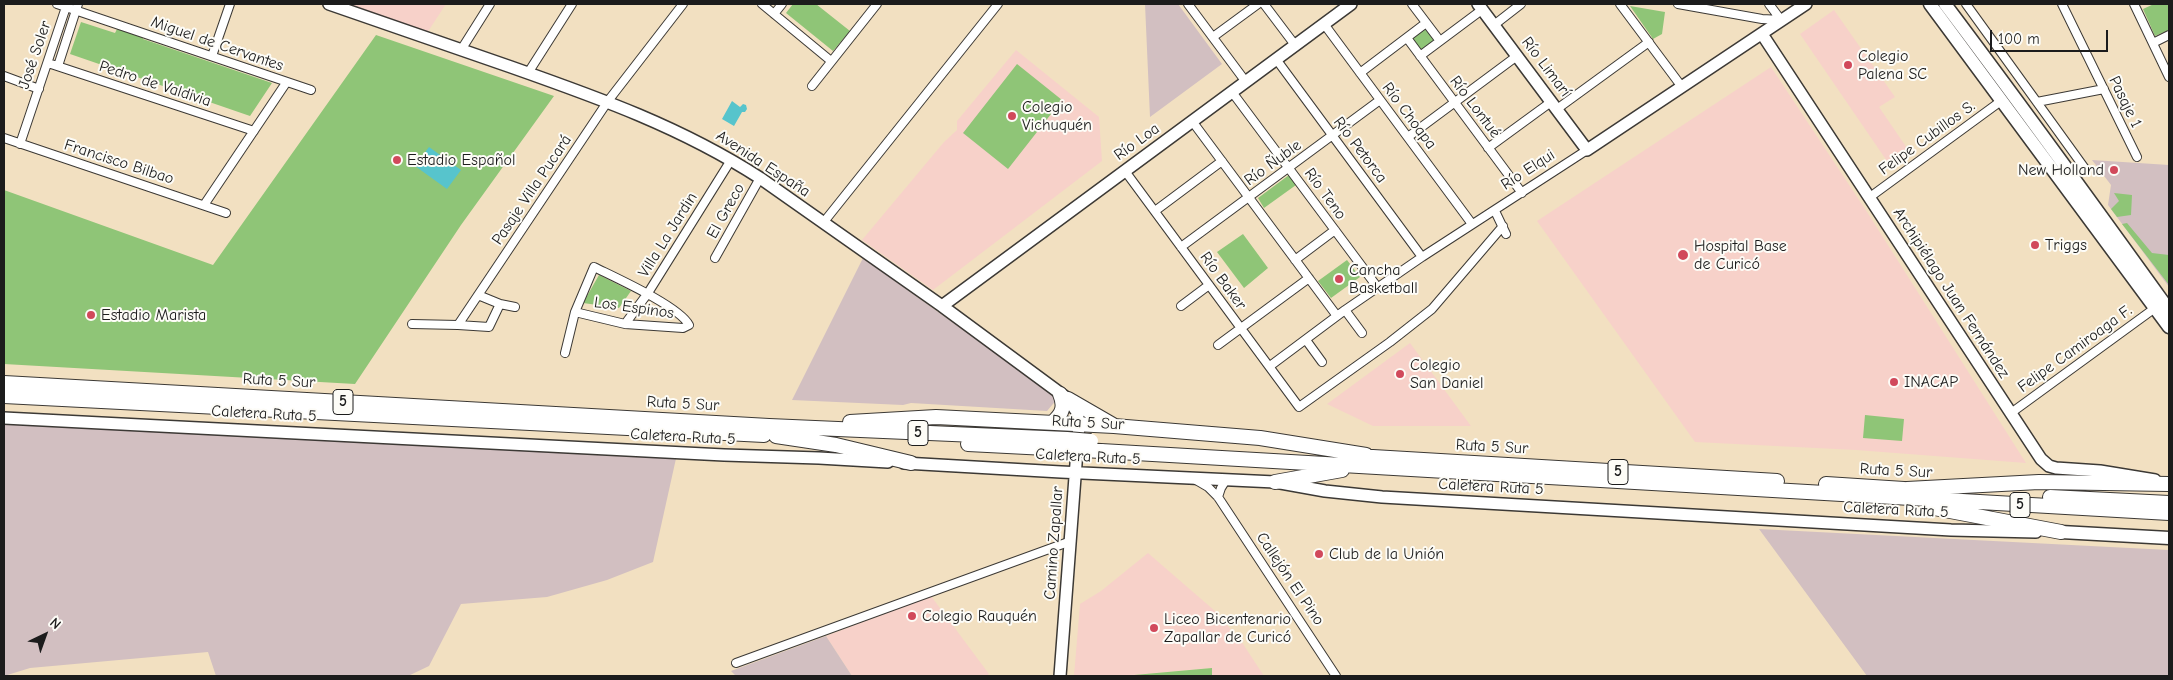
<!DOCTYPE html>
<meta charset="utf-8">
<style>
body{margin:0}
#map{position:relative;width:2173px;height:680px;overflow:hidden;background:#f2e0c1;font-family:"Comic Neue",sans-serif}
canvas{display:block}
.frame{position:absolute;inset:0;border:5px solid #1c1c1c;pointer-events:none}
.north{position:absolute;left:20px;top:610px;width:50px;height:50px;-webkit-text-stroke:4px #fdfcf7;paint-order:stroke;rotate:42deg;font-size:14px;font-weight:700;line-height:20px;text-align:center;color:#1c1c1c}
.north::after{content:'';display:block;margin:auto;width:18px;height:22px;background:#1c1c1c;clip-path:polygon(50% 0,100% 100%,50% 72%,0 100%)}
.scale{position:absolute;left:1990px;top:30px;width:118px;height:22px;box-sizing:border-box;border:2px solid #1c1c1c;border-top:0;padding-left:6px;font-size:15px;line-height:18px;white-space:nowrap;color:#1c1c1c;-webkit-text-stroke:4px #fdfcf7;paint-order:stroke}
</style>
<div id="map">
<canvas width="2173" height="680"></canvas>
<div class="frame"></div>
<div class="north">N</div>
<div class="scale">100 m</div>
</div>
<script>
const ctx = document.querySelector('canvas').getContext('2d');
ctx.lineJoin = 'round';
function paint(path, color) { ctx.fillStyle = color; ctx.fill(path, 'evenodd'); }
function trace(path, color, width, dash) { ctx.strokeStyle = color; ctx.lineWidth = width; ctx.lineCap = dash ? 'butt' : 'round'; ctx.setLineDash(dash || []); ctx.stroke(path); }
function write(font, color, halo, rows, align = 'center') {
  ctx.font = font + ' "Comic Neue",sans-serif'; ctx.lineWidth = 4; ctx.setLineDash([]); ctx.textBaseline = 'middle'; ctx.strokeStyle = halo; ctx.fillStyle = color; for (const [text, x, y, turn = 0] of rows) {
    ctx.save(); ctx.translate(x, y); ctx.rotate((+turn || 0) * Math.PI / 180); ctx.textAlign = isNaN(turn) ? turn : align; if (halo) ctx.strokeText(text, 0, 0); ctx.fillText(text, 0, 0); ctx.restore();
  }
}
const built = new Path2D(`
 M 347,4 L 446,4 L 427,33 Z
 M 1834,10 L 1895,97 L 1879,107 L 1911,154 L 1891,167 L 1800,34 Z
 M 1016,50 L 1099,117 L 1102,161 L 933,290 L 862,240 L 944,142 L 957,130 L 957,121 Z
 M 1771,67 L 1867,212 L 2026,463 L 1856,450 L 1695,442 L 1537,221 Z
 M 1410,343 L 1471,426 L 1373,426 L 1327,404 Z
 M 1148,553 L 1215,611 L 1243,644 L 1264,676 L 1212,676 L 1211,668 L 1123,676 L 1074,676 L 1080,604 L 1101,591 Z
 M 931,596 L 989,674 L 987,676 L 852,676 L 826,636 Z`);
const industrial = new Path2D(`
 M 1145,4 L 1178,4 L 1222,64 L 1150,117 Z
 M 2092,160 L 2169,165 L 2169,287 L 2108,205 L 2111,185 Z
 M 863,258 L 1058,398 L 1047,411 L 911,403 L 903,405 L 792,400 Z
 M 4,422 L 574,453 L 677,454 L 653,562 L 607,580 L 547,597 L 461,604 L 429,666 L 408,676 L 216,676 L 208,652 L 30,668 L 4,676 Z
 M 1759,529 L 2169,550 L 2169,676 L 1867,676 Z
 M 826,636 L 852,676 L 736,676 L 731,671 Z`);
const green = new Path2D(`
 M 793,4 L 816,4 L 850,31 L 833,51 L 786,13 Z
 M 2154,4 L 2169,4 L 2169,30 L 2155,36 L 2143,9 Z
 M 1630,6 L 1665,12 L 1662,34 L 1653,39 Z
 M 81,22 L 115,33 L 118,27 L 142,34 L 143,39 L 272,83 L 250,116 L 70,54 Z
 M 1425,26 L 1437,42 L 1422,53 L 1410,37 Z
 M 376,35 L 554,96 L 461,225 L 355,384 L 4,364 L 4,190 L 213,265 Z
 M 1017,64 L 1062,100 L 1008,169 L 963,133 Z
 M 1289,175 L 1296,185 L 1264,208 L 1258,198 Z
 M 2114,193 L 2132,195 L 2131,215 L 2117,217 L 2111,209 L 2119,201 Z
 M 2127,223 L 2152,253 L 2169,255 L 2169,285 L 2122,224 Z
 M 1243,234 L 1268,268 L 1244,288 L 1217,252 Z
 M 1347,260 L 1360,277 L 1331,298 L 1318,281 Z
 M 599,275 L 631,291 L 619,308 L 583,303 Z
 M 1865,415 L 1904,419 L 1902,441 L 1863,438 Z
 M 1212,668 L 1212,676 L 1123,676 Z`);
const water = new Path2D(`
 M 732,101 L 740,107 L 743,104 L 746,105 L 747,109 L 745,112 L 742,112 L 734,126 L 722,119 Z
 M 429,147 L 461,170 L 447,189 L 415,166 Z`);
const street = new Path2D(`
 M 57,4 L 311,90
 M 762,4 L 831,61
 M 1188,4 L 1246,82
 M 1264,4 L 1295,45
 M 1412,4 L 1440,41
 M 1620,4 L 1682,87
 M 1678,4 L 1762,19 L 1781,20
 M 1769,4 L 1781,20
 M 1966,4 L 2086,170
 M 2062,4 L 2137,157
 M 2134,4 L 2169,77
 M 774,14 L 782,4
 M 1324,24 L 1472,224
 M 1494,25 L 1521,4
 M 1213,37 L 1258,4
 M 1407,38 L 1522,193
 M 2153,43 L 2169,35
 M 461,50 L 490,4
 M 212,56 L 230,4
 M 1420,56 L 1483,9
 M 1276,59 L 1422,257
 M 48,63 L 254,131
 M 58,66 L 78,4
 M 528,73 L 572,4
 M 1360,73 L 1426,23
 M 4,76 L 39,89
 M 812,86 L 877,4
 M 1232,92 L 1378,288
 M 2037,102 L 2104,89
 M 1557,109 L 1649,42
 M 1192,121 L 1337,316
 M 1408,137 L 1517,56
 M 4,138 L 226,213
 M 20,144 L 67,4
 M 1488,148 L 1551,102
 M 1125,171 L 1299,407 L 1390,342 L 1432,309 L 1503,226
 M 1870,197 L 2001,101
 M 204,205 L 286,83
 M 1155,211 L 1222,161
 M 1495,211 L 1506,234
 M 823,223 L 998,4
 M 1181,247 L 1380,100
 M 715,258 L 760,178
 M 1295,260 L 1335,230
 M 478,295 L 500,304 L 489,327 L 458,325 L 608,101 L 683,4
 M 500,304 L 515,307
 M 1181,306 L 1209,285
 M 1345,310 L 1362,333
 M 412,324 L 458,325
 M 625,324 L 648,293 L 731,160
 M 1306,340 L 1322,362
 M 1218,345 L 1309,278
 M 565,353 L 575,312 L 594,267 C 614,277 679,306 689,325 L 683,328 L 625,324 L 575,312
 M 1270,366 L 1345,310 L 1422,257 L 1587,150
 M 2011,413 L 2155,308
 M 1196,480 L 1208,487 L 1218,497 L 1336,676
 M 1218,497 L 1221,488 L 1226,480
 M 736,663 L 1071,541`);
const secondary = new Path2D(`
 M 329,4 C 389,25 450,46 511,67 C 599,98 681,127 760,178 L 942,306 L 1068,399 L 1077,412 L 1079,424 L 1060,676
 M 1478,4 L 1587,150 L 1806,4
 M 1762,34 L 2041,459 L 2049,466 L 2056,468 L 2100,471 L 2155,480
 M 942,306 L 1351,4
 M 4,418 L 724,455 L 819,458 L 888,462
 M 904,463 L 1061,472 L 1275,482 L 1325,491 L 1382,497 L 1951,530 L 2036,532`);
const primary = new Path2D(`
 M 1930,4 L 2169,327
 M 1945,4 C 2021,105 2095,207 2169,310
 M 2061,532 L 2169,538`);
const highway = new Path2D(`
 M 4,383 L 769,426 L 1067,439
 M 4,396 L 764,435
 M 1068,399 L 1113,425
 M 850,422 L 936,417 L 1114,426 L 1260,438 L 1366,455
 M 1053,422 C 1063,413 1065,406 1060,394
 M 776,436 L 836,445 L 911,463
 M 968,444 L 1066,449
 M 1101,451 L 2169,513
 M 1356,456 L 1777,481
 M 1275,482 L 1342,470
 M 1826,484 L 1904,489
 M 1907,489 L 2039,482 L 2169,484
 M 2050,497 L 2169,503
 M 1929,507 L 2061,532`);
const highwayBridge = new Path2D(`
 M 1067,439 L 1091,441
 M 1066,449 L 1101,451`);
const markers = [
 [1848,65,5,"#d1495b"],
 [1012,116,5,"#d1495b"],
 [397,160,5,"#d1495b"],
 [2114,170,5,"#d1495b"],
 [2035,245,5,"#d1495b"],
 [1683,255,6,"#d1495b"],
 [1339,279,5,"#d1495b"],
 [91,315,5,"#d1495b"],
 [1400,374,5,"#d1495b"],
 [1894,382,5,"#d1495b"],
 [1319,554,5,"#d1495b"],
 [912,616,5,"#d1495b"],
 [1154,628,5,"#d1495b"]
];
const shields = [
 [343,402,20],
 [918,433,20],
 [1618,472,20],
 [2020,505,20]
];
const shieldNames = [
 ["5",343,402],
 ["5",918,433],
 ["5",1618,472],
 ["5",2020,505]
];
const streetNames = [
 ["Miguel de Cervantes",217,44,19],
 ["José Soler",35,55,-71],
 ["Río Limarí",1546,67,53],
 ["Pedro de Valdivia",155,84,18],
 ["Pasaje 1",2125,102,64],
 ["Río Lontué",1475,107,53],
 ["Río Choapa",1409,116,53],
 ["Felipe Cubillos S.",1927,138,-36],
 ["Río Loa",1137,142,-36],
 ["Río Petorca",1360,150,53],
 ["Francisco Bilbao",119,162,18],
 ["Río Ñuble",1273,163,-36],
 ["Avenida España",763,164,33],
 ["Río Elqui",1528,170,-33],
 ["Pasaje Villa Pucará",532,190,-56],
 ["Río Teno",1325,194,54],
 ["El Greco",726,211,-61],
 ["Villa La Jardin",668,235,-58],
 ["Río Baker",1223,281,54],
 ["Archipiélago Juan Fernández",1951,293,57],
 ["Los Espinos",634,308,8],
 ["Felipe Camiroaga F.",2075,349,-36],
 ["Ruta 5 Sur",279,381,3],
 ["Ruta 5 Sur",683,404,3],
 ["Caletera Ruta 5",264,414,3],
 ["Ruta 5 Sur",1088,423,3],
 ["Caletera Ruta 5",683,437,3],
 ["Ruta 5 Sur",1492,447,3],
 ["Caletera Ruta 5",1088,457,3],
 ["Ruta 5 Sur",1896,471,3],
 ["Caletera Ruta 5",1491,487,3],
 ["Caletera Ruta 5",1896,510,3],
 ["Camino Zapallar",1054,543,-86],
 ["Callejón El Pino",1290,579,56]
];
const poiNames = [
 ["Colegio",1858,56],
 ["Palena SC",1858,74],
 ["Colegio",1022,107],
 ["Vichuquén",1022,125],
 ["Estadio Español",407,160],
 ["New Holland",2104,170,"right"],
 ["Triggs",2045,245],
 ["Hospital Base",1694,246],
 ["de Curicó",1694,264],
 ["Cancha",1349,270],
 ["Basketball",1349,288],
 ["Estadio Marista",101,315],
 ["Colegio",1410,365],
 ["San Daniel",1410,383],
 ["INACAP",1904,382],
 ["Club de la Unión",1329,554],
 ["Colegio Rauquén",922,616],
 ["Liceo Bicentenario",1164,619],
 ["Zapallar de Curicó",1164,637]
];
paint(built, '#f7d1c9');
paint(industrial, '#d2bfc1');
paint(green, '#8fc577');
paint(water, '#57c4cc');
trace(street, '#3c3935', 10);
trace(secondary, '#3c3935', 14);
trace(primary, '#3c3935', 15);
trace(highway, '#3c3935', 16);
trace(street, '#fff', 8);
trace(secondary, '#fff', 11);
trace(primary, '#fff', 12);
trace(highway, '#fff', 14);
trace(highwayBridge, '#3c3935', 16, []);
trace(highwayBridge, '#fff', 14);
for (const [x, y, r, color] of markers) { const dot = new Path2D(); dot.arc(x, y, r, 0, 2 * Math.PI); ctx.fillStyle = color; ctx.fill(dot); trace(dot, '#fdfcf7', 2); }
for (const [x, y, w] of shields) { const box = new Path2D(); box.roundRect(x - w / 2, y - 12.5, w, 25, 4); ctx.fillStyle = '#fdfcf7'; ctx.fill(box); trace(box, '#1c1c1c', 1); }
write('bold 15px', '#1c1c1c', null, shieldNames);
write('16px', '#1c1c1c', '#fdfcf7', streetNames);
write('16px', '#1c1c1c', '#fdfcf7', poiNames, 'left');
</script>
